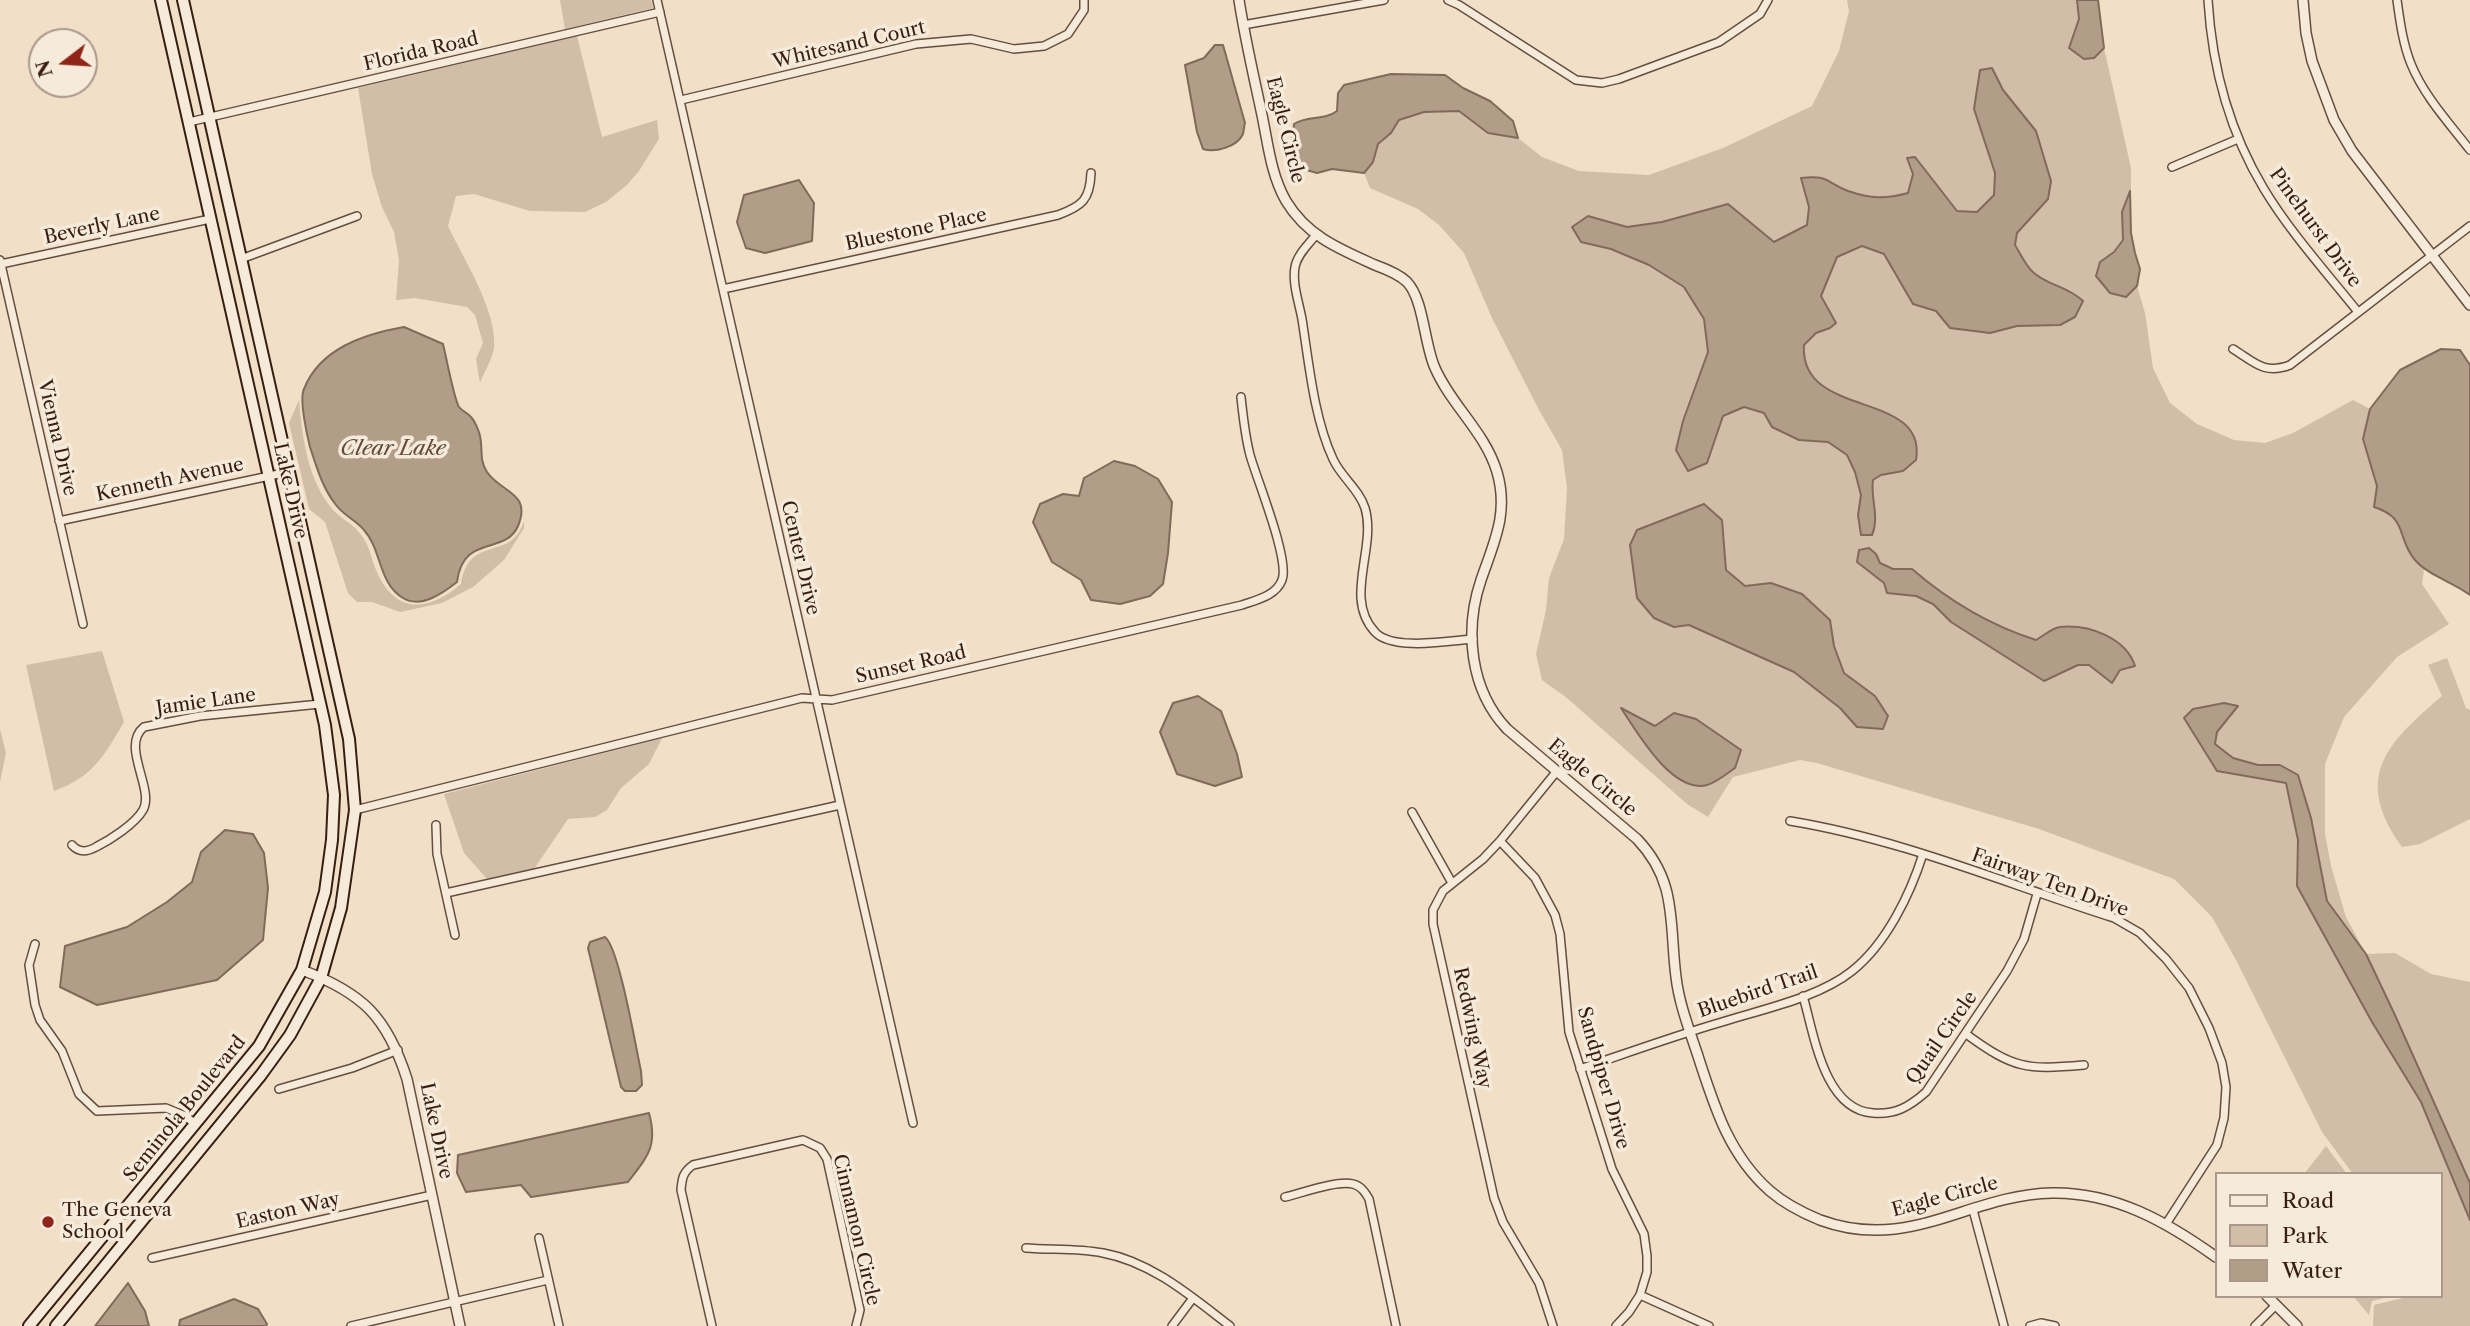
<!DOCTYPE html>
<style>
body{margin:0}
#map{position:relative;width:2470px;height:1326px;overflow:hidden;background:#f1dfc7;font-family:"Libre Caslon Text",serif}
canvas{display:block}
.legend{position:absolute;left:2215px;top:1172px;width:228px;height:126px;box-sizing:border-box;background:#f6eadb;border:2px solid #aa988a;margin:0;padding:9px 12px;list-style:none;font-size:21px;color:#381e10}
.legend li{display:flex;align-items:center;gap:14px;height:35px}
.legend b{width:35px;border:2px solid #aa988a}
.north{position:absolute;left:28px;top:28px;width:70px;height:70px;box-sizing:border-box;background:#f6eadb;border:2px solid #aa988a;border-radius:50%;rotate:253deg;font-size:19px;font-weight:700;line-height:28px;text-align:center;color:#381e10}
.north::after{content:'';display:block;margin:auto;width:24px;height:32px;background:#8f2418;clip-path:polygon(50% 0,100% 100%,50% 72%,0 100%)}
</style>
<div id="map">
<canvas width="2470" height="1326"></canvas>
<ul class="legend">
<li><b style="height:9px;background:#f6eadb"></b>Road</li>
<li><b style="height:19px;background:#d2bea8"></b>Park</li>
<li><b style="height:19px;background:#b29d89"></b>Water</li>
</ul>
<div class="north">N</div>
</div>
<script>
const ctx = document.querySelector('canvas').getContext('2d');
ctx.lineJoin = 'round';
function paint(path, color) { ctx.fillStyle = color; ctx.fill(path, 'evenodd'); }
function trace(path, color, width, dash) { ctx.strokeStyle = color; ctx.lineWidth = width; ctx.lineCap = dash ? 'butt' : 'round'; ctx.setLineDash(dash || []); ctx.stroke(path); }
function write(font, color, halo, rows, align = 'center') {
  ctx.font = font + ' "Libre Caslon Text",serif'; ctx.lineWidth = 7; ctx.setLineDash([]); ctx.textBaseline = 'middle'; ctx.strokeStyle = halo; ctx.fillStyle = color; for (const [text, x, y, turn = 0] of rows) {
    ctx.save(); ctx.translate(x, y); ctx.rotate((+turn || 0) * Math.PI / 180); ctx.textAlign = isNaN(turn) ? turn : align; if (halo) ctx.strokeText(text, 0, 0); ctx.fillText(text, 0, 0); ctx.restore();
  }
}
const green = new Path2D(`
 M 560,0 L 651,0 L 653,8 L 565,29 Z
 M 1847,0 L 2098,0 L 2104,48 L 2131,168 L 2131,233 L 2135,253 L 2140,269 L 2137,286 L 2145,313 L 2153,368 L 2170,403 L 2197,424 L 2234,440 L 2265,443 L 2293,433 L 2353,400 L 2370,409 L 2363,440 L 2377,486 L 2374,507 C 2408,518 2401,546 2424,569 L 2422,584 L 2449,624 L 2397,657 L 2344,717 L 2325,764 L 2325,834 L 2331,866 L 2346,917 L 2366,954 L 2395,953 L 2431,974 L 2470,982 L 2470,1326 L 2373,1326 L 2374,1305 L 2411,1296 L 2440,1296 L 2440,1174 L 2353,1174 L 2322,1132 L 2236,960 L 2212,917 L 2174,879 L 2039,829 L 1817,763 L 1800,760 L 1733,777 L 1708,817 L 1687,804 L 1567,698 L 1542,680 L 1536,654 L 1546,610 L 1549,578 L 1564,539 L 1567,488 L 1562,450 L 1539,410 L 1492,318 L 1464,253 L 1439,225 L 1418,209 L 1370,188 L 1364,173 L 1373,162 L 1378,144 L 1391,133 L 1399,120 L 1424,112 L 1459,111 L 1488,133 L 1518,138 L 1542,157 L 1579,171 L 1649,175 L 1723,148 L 1812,106 L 1839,51 L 1849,11 Z
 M 577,36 L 602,137 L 657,120 L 659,139 L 639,171 L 627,185 L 606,202 L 585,212 L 530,211 L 474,194 L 456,196 L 448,226 C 463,258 498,312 494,348 C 492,360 484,372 480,383 L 476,359 L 483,343 L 475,315 L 467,307 L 415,298 L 396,300 L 399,260 L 394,232 L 382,207 L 372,174 L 358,88 Z
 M 299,400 C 302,437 308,482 334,511 C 343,520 355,525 362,536 C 370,547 371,558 376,570 C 395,615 428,612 461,584 C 469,533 511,563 524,521 L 524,528 L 504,560 L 473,587 L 442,603 L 400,612 L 372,602 L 357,602 L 348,593 L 325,522 L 309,509 L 289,423 Z
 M 102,651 L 124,722 C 104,756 93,777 54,791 L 26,665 Z
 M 2447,658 L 2466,708 L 2470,710 L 2470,819 L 2420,844 L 2402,847 C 2352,777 2387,743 2442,696 L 2428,665 Z
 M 0,729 L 6,753 L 0,782 Z
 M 662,738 L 649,764 L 621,788 L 607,810 L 595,817 L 568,819 L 534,869 L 487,879 L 464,853 L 444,794 Z
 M 2326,1146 L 2347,1174 L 2304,1174 Z
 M 2353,1296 L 2392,1296 L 2372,1301 L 2369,1315 Z`);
const water = new Path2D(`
 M 2077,0 L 2098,0 L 2104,48 L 2094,58 L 2084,59 L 2069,48 L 2079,19 Z
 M 1215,45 L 1223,45 L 1245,123 C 1244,126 1244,130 1243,134 C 1237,147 1215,153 1203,149 L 1197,132 L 1185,65 L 1204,58 Z
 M 1992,68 L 2003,90 L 2036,131 L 2051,181 L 2048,199 L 2017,233 L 2015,245 C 2020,253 2026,267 2034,273 C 2049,286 2067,286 2083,301 L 2075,317 L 2060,325 L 2017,326 L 1990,333 L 1950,328 L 1936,311 L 1913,304 L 1884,254 L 1862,246 L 1837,257 L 1821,296 L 1836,323 L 1830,328 L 1816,333 L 1804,345 C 1799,420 1928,389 1916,460 L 1903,471 L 1881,475 L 1873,480 C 1870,499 1880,516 1872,535 L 1861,535 L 1858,515 L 1861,495 L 1855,472 L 1847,455 L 1828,442 L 1799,440 L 1772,427 L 1764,413 L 1744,407 L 1723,416 L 1707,463 L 1688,471 L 1676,450 L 1683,421 L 1708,352 L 1704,319 L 1684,287 L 1649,265 L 1611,249 L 1581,242 L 1572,227 L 1588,216 L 1627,227 L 1662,222 L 1728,204 L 1774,242 L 1807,225 L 1809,207 L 1801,178 C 1830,175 1825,182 1848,191 C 1871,199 1886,199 1908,193 L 1913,174 L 1907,158 L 1915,157 L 1957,211 L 1977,212 L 1994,195 L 1995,173 L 1974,109 L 1980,70 Z
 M 1391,74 L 1445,75 L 1463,88 L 1490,101 L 1513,121 L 1518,138 L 1488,133 L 1459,111 L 1424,112 L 1399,120 L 1391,133 L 1378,144 L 1373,162 L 1364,173 L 1332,169 L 1317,173 L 1303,169 L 1292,142 L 1294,124 C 1307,115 1324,121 1337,111 L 1338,93 L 1344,85 Z
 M 799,180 L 814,203 L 812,241 L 765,253 L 746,248 L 737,222 L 744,195 Z
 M 2130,191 L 2131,233 L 2135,253 L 2140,269 L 2137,286 L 2126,297 L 2110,293 L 2096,276 L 2100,262 L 2114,252 L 2123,240 L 2122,212 Z
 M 404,327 L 443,344 C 446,356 454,399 459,407 C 462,411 468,413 471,417 C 475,421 479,431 480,436 C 483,450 479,460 487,472 C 501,493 532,492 518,526 C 505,556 463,533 457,582 C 443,593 421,609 403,598 C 378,583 382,550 364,530 C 356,520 343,515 336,505 C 322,487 317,468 310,447 C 307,435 299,399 304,389 C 320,348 365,334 404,327 Z
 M 2441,349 L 2460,350 L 2470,365 L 2470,595 C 2453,582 2429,576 2415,560 C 2396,538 2409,518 2374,507 L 2377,486 L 2363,439 L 2370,409 L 2400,370 Z
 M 1114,461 L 1135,466 L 1158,479 L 1172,502 L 1168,553 L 1163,584 L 1150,596 L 1120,604 L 1091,600 L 1081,580 L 1052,562 L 1033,522 L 1040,504 L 1063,494 L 1079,496 L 1084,478 Z
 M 1704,504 L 1722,520 L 1726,570 L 1745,586 L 1771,583 L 1802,594 L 1830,620 L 1834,646 L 1844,673 L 1875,696 L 1888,716 L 1883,729 L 1857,727 L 1840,708 L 1794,672 L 1689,625 L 1674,627 L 1654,618 L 1637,598 L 1630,545 L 1637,530 Z
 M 1869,548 L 1876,554 L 1880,563 L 1893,569 L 1912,569 C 1949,601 1989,625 2036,640 C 2043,636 2052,628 2060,627 C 2089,624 2126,638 2135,666 L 2120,670 L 2112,683 L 2089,665 L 2078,665 L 2044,681 L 1951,622 L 1933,604 L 1916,596 L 1887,593 L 1884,583 L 1857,562 L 1859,550 Z
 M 1198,696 L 1221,711 L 1237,754 L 1242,777 L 1215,786 L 1177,774 L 1160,732 L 1173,703 Z
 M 2224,703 L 2238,706 L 2217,732 L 2215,744 L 2233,758 L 2258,765 L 2280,765 L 2298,775 L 2311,818 L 2327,901 L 2366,954 L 2394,1013 L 2470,1183 L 2470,1220 L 2421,1102 L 2372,1022 L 2297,886 L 2298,840 L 2286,783 L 2217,771 L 2184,718 L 2193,709 Z
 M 1621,708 L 1655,726 L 1674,713 L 1696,719 L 1741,750 L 1735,768 C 1726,774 1717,782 1707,785 C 1672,794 1637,732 1621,708 Z
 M 225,830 L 253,834 L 264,853 L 268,888 L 263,940 L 217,980 L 97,1005 L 60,987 L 65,946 L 127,927 L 167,902 L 192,882 L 201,852 Z
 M 605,937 C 619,947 636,1049 641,1071 L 642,1085 L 636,1091 L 625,1091 L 621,1087 L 588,948 L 590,942 Z
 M 649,1113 C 658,1146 648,1156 628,1182 L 531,1197 L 521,1185 L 466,1192 L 457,1173 L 458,1155 Z
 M 128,1283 L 145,1311 L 149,1326 L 95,1326 Z
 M 234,1299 L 258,1309 L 267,1324 L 266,1326 L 179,1326 L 180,1320 Z`);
const minor = new Path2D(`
 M 657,0 L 913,1123
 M 1448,0 L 1459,5 L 1576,80 L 1602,83 L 1619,79 L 1719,42 L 1760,14 L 1768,0
 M 2208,0 C 2212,66 2229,131 2264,189 C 2290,232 2326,272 2358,312
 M 2397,0 C 2400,22 2403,44 2411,64 C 2424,96 2449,123 2470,150
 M 1243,25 L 1384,0
 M 681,100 L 916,44 L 971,39 L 1014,49 L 1044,46 L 1068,34 L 1084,10 L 1084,0
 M 189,122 L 660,12
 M 2172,167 L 2238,139
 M 1315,236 C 1308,245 1297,255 1295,267 C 1292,283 1299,303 1302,319 C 1309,364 1314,418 1333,459 C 1341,477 1359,489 1365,508 C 1377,548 1343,598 1375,632 C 1392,651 1449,641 1473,639
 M 241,259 L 357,216
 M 0,260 L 83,624
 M 1,264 L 210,219
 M 723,289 L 1058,215 C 1082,206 1090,200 1091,173
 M 2233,349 C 2254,362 2264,375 2290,365 L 2470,226
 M 59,521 L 288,472
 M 355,810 L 802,698 L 832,700 L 1242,605 C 1256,600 1276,596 1282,580 C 1290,560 1257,480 1250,455 C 1245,436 1243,416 1241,397
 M 1412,812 L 1452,883
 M 1790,821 C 1901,839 2007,884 2114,918 L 2140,933 L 2166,959 L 2189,988 L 2209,1028 L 2222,1063 L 2226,1087 L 2224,1118 L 2217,1145 L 2166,1224
 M 436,825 L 437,854 L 455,935
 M 1500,841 L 1535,878 L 1555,915 L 1560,934 L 1569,1032 L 1612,1169 L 1644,1234 L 1647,1256 L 1647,1272 L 1640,1295 L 1629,1312 L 1616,1326
 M 72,845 C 79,853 87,852 96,847 C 110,840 135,824 143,810 C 155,789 120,746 144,727 L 200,716 L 320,704
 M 446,893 L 840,805
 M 35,944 L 29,965 L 35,1005 L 40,1020 L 62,1051 L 79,1094 L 97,1111 L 166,1108 L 183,1115 L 196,1124
 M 1803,996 C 1814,1034 1824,1110 1873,1113 C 1895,1115 1909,1107 1926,1092 L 2007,971 L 2024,939 L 2037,894
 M 1966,1034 C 2014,1069 2026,1070 2084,1065
 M 1580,1069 C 1627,1053 1674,1036 1722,1022 C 1763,1009 1818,998 1852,971 C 1886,944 1910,895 1923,854
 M 279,1089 L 352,1068 L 398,1050
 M 1285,1197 C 1302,1193 1337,1180 1353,1184 C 1361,1186 1365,1192 1369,1199 L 1396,1326
 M 1973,1210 L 2004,1326
 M 539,1238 L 559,1326
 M 1026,1248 C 1051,1250 1078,1248 1103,1253 C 1152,1262 1192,1297 1230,1326
 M 152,1258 L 432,1195
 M 1640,1295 L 1709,1326
 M 351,1326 L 548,1280
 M 712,1326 L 681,1190 C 682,1178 683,1172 693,1165 L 803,1140 L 820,1148 L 827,1159 L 860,1310 L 856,1326
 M 1172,1326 L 1193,1298
 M 1553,1326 L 1539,1283 L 1503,1222 L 1494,1198 L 1433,924 L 1433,910 L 1443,891 L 1483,859 L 1500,841 L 1557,771
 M 2030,1326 L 2041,1323 L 2055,1326
 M 2255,1326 L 2276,1305`);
const tertiary = new Path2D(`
 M 1239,0 C 1245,39 1254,77 1262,115 C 1268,144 1271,175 1286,201 C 1307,236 1339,249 1375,265 C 1386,269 1399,274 1407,282 C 1424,300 1424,344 1435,368 C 1451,405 1485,432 1497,472 C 1509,513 1494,542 1481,580 C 1464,630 1470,690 1507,729 L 1637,839 C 1678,882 1669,923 1676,977 C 1679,1003 1689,1029 1697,1053 C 1714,1105 1728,1154 1770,1191 C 1785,1204 1803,1213 1820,1220 C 1910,1253 1967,1195 2052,1193 C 2115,1192 2167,1222 2216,1257
 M 2303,0 L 2306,33 L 2312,61 L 2334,120 L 2352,151 L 2470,305
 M 302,970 C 363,993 387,1017 407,1079 L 460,1326
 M 2267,1296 L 2297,1326`);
const secondary = new Path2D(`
 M 29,1326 L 259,1046 L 302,970 L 325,892 L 332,840 L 334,795 L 325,725 L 161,0
 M 56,1326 L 261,1075 L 290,1035 L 321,978 L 341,908 L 355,810 L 349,739 L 183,0`);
const markers = [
 [48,1222,7,"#8f2418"]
];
const streetNames = [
 ["Whitesand Court",849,45,-13],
 ["Florida Road",421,52,-13],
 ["Eagle Circle",1285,130,76],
 ["Beverly Lane",102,226,-12],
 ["Pinehurst Drive",2315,228,54],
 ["Bluestone Place",916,230,-12],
 ["Vienna Drive",57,438,77],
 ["Kenneth Avenue",170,480,-12],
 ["Lake Drive",290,491,77],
 ["Center Drive",800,558,77],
 ["Sunset Road",911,665,-13],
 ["Jamie Lane",206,702,-8],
 ["Eagle Circle",1592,778,40],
 ["Fairway Ten Drive",2050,883,20],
 ["Bluebird Trail",1758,992,-19],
 ["Redwing Way",1472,1028,78],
 ["Quail Circle",1942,1038,-55],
 ["Sandpiper Drive",1603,1078,74],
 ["Seminola Boulevard",185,1109,-51],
 ["Lake Drive",436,1131,78],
 ["Eagle Circle",1945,1197,-15],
 ["Easton Way",288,1211,-13],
 ["Cinnamon Circle",856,1230,77]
];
const poiNames = [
 ["The Geneva",62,1211],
 ["School",62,1233]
];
const waterNames = [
 ["Clear Lake",393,449]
];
paint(green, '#d2bea8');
paint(water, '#b29d89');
trace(water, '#816a59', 2);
trace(minor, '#664e3e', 10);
trace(tertiary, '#664e3e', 12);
trace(secondary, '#381e10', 14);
trace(minor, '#f6eadb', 7);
trace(tertiary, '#f6eadb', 9);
trace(secondary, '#f6eadb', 10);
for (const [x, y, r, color] of markers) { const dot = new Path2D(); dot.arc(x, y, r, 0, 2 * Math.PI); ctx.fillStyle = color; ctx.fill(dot); trace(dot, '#f6eadb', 2.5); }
write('19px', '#381e10', '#f6eadb', streetNames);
write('19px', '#381e10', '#f6eadb', poiNames, 'left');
write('italic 21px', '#634a3a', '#f6eadb', waterNames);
</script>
